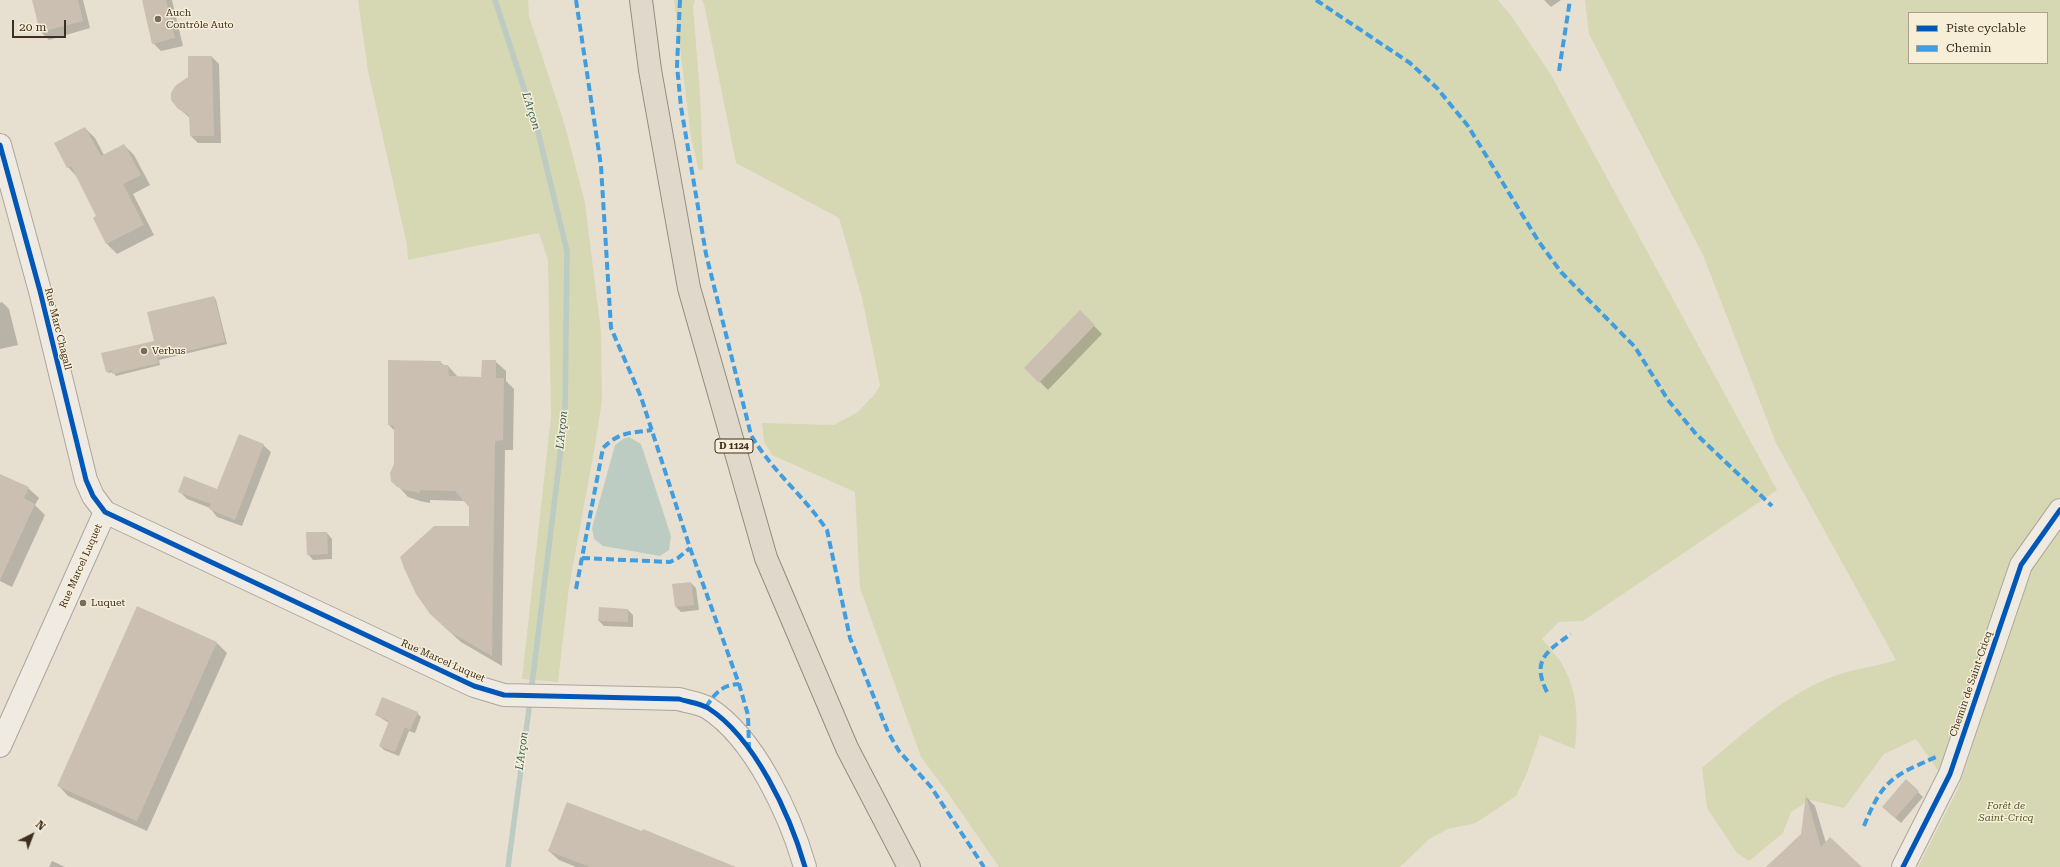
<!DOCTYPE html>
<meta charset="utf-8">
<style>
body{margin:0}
#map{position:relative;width:2060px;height:867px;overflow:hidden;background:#e7e0d1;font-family:"Roboto Serif",serif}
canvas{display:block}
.legend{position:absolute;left:1908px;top:12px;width:140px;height:52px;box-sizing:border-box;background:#f7eed8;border:1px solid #ada18e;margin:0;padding:5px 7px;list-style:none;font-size:12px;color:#3d2e20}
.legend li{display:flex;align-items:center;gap:8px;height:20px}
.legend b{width:20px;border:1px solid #ada18e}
.north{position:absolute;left:12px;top:815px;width:40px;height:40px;-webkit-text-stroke:3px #f7eed8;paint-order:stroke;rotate:42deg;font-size:11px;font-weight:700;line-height:16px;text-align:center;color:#3d2e20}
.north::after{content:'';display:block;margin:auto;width:14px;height:18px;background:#3d2e20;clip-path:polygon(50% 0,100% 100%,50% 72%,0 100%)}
.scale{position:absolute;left:12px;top:20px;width:54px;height:18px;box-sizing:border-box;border:2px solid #3d2e20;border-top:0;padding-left:5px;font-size:12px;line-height:14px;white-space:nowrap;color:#3d2e20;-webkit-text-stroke:3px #f7eed8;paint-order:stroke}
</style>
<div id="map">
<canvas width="2060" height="867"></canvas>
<ul class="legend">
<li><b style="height:5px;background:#0057b8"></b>Piste cyclable</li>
<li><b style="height:5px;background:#3f9de0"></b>Chemin</li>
</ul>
<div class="north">N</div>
<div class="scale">20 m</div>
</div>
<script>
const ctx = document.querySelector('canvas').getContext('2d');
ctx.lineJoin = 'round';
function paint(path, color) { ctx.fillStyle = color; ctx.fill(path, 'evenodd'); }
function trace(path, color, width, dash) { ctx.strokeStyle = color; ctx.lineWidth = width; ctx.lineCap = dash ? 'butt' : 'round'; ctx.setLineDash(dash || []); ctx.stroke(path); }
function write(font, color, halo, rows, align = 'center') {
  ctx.font = font + ' "Roboto Serif",serif'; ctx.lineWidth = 3; ctx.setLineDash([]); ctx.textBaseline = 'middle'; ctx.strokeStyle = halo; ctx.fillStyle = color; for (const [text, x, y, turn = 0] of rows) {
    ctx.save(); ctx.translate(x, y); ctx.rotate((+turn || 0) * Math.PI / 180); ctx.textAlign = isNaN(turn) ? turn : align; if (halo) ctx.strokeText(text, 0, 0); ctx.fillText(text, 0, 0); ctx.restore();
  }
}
const green = new Path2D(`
 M 358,0 L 528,0 L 529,16 L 565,126 L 585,203 L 601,332 L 602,401 L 594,451 L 569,587 L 558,682 L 522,679 L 551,416 L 548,260 L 539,233 L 408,260 L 407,245 L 368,71 Z
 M 674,0 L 695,0 L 693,6 L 700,94 L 703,169 L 699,171 L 691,137 Z
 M 702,0 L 1498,0 L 1512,17 L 1551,75 L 1777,490 L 1583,621 L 1559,622 L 1542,639 C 1549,648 1558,656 1563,666 C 1578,693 1578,719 1575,749 L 1540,735 L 1527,773 L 1516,796 L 1476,823 L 1448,829 L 1429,839 L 1400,867 L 999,867 L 950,796 L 921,757 L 860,588 L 855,492 L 772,455 L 764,441 L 762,423 L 834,425 L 858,412 L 875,394 L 880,385 L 862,298 L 839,218 L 736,163 L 704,4 Z
 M 1585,0 L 2060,0 L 2060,497 L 2013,565 L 1939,772 L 1916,739 L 1884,754 L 1844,808 L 1810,800 L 1791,812 L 1783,833 L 1749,861 L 1737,853 L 1707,808 L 1702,768 C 1743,734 1786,693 1837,675 C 1856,668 1877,667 1896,660 L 1776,443 L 1703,255 L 1589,34 ZM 1909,13 L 2047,13 L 2047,63 L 1909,63 Z
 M 2060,524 L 2060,867 L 1918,867 L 1958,789 L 2031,567 Z`);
const water = new Path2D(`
 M 629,437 L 641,444 L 671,536 L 669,550 L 660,556 L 603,546 L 594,539 L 592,528 L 615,445 L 623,439 Z`);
const shadow = new Path2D(`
 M 33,0 L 83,0 L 90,28 L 49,40 L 41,32 Z
 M 143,0 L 172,0 L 183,46 L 161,51 L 153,43 Z
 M 1544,0 L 1561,0 L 1551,7 Z
 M 189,57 L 212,57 L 219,64 L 221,143 L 198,143 L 191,136 L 190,118 L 176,106 L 172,94 L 178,84 L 189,78 Z
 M 85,128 L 95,138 L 104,155 L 124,145 L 134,155 L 150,185 L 133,194 L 154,235 L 117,254 L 107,244 L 94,218 L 98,216 L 77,177 L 68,167 Z
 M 214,297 L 216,300 L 227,344 L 159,360 L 160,365 L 116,376 L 113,372 L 109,373 L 106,371 L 155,342 Z
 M 2,302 L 9,309 L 18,345 L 0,349 L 0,303 Z
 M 1080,312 L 1102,334 L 1048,390 L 1026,368 Z
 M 495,361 L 506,371 L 506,381 L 514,389 L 513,450 L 505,450 L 502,666 L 461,642 L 441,624 L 470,527 L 470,507 L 465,501 L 430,500 L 430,503 L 420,501 L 408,497 L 398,486 L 395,465 L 395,431 L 389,425 L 440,362 L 445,366 L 448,366 L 458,377 L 482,378 Z
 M 263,445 L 271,452 L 242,526 L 217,517 L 210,508 L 187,499 L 179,491 L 218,490 Z
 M 0,475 L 28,488 L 39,498 L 35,505 L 45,515 L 12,587 L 0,581 Z
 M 327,533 L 332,539 L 332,559 L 313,560 L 308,554 Z
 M 691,583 L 696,588 L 699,610 L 681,612 L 676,607 L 673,585 Z
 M 628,610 L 633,615 L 633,627 L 604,626 L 599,621 Z
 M 217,643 L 227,653 L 147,831 L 68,796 L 58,785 Z
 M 417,713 L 421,717 L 415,733 L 409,731 L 399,756 L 384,750 L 380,746 L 389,723 L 376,715 Z
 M 1918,792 L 1923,797 L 1901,823 L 1888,812 Z
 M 1806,797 L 1815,806 L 1826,843 L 1861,867 L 1766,867 L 1802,835 Z
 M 549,851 L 725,867 L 576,867 L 559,860 Z
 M 52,861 L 65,867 L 49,867 Z`);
const stream = new Path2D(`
 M 495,0 L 537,128 L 567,251 L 565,416 L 531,692
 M 508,867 L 530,701`);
const building = new Path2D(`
 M 32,0 L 78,0 L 83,21 L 40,32 Z
 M 142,0 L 166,0 L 175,38 L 152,44 Z
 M 188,56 L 212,56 L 214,136 L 190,136 L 189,115 L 178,109 L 171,100 L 171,93 L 175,86 L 188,77 Z
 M 85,127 L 101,156 L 124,144 L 141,175 L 123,184 L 144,225 L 106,244 L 93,218 L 96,216 L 71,166 L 67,168 L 54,143 Z
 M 214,296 L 225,342 L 157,358 L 159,363 L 112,374 L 112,370 L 106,372 L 101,353 L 154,341 L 147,312 Z
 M 1080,310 L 1095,325 L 1039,383 L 1024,368 Z
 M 388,360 L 441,361 L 441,365 L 448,365 L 449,376 L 481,377 L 482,360 L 496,360 L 496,378 L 504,378 L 503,440 L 495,441 L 492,656 L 450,632 L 430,614 L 416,594 L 404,568 L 400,557 L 434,526 L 469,526 L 469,507 L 455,491 L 420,490 L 420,493 L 405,490 L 397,487 L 391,481 L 390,473 L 394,464 L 394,426 L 388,425 Z
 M 239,434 L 264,444 L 235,520 L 209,509 L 211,504 L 178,492 L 184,476 L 217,489 Z
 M 0,474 L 29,487 L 24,498 L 35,504 L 0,580 Z
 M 306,532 L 327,532 L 328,554 L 307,555 Z
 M 691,582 L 694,605 L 675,607 L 672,584 Z
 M 137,606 L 217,642 L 137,821 L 57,786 Z
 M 599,607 L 628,609 L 628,622 L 598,621 Z
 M 382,697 L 418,712 L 410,730 L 405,727 L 395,752 L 379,746 L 389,721 L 375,715 Z
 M 1906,779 L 1919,791 L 1895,818 L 1882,807 Z
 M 1806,795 L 1821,847 L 1830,837 L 1862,867 L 1766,867 L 1801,834 Z
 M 567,802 L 642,831 L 643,829 L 736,867 L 590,867 L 548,851 Z`);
const tertiary = new Path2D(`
 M 0,145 L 40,291 L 86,480 L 93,496 L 105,512 L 474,686 L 504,695 L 679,699 C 688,702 700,703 708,708 C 755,738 790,815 805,867
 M 0,746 L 105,512
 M 1903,867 L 1950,774 L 2021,565 L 2060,510`);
const trunk = new Path2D(`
 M 641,0 L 650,70 L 689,288 L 766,558 L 847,748 L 909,867`);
const quiet = new Path2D(`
 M 576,0 L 601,166 L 611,328 L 641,397 L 690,548 L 739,684 L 748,715 L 749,748
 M 680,0 L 677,66 L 681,107 L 706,254 L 751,435 C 772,471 804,496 827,530 L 850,638 L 888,732 L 899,751 L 931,787 L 984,867
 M 1316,0 L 1410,63 L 1437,88 L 1468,126 L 1539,242 L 1561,272 L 1635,347 L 1668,400 L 1696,434 L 1772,506
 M 1559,71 L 1570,0
 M 582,558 L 670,562 L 678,558 L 690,548
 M 576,589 L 603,448 C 619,432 630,433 652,430
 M 1547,692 C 1531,660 1547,651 1571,634
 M 706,707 C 715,693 722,685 739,684
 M 1864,826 C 1883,778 1894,776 1938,756`);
const cycleway = new Path2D(`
 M 0,145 L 40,291 L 86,480 L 93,496 L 105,512 L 474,686 L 504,695 L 679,699 C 688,702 700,703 708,708 C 755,738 790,815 805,867
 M 1903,867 L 1950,774 L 2021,565 L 2060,510`);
const markers = [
 [158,19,4,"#786c5e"],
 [144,351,4,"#786c5e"],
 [83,603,4,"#786c5e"]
];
const shields = [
 [734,446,38]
];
const shieldNames = [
 ["D 1124",734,446]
];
const poiNames = [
 ["Auch",166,13],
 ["Contrôle Auto",166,25],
 ["Verbus",152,351],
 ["Luquet",91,603]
];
const streetNames = [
 ["Rue Marc Chagall",58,329,76],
 ["Rue Marcel Luquet",81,566,-66],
 ["Rue Marcel Luquet",443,661,24],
 ["Chemin de Saint-Cricq",1971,684,-71]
];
const parkNames = [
 ["Forêt de",2006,806],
 ["Saint-Cricq",2006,818]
];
const waterNames = [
 ["L'Arçon",531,111,73],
 ["L'Arçon",562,430,-84],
 ["L'Arçon",522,751,-83]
];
paint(green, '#d6d7b3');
paint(water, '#bcccc2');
paint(shadow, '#0003');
trace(stream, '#bcccc2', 5.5);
paint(building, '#cbbfb2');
trace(tertiary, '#ada599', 24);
trace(trunk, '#928b80', 24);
trace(tertiary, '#efebe3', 22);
trace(trunk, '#e0d9cb', 22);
trace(quiet, '#3f9de0', 4, [8, 4]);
trace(cycleway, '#0057b8', 5);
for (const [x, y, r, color] of markers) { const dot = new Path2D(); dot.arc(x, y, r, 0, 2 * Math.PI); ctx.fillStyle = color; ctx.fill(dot); trace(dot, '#f7eed8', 1.5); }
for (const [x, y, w] of shields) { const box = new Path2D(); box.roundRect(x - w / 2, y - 7, w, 14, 3); ctx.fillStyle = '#f7eed8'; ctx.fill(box); trace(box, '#3d2e20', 1); }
write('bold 9px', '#3d2e20', null, shieldNames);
write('10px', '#3d2e20', '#f7eed8', poiNames, 'left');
write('10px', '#3d2e20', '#f7eed8', streetNames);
write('italic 10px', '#4d5a26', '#f7eed8', parkNames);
write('italic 11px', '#2f5d5a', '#f7eed8', waterNames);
</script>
